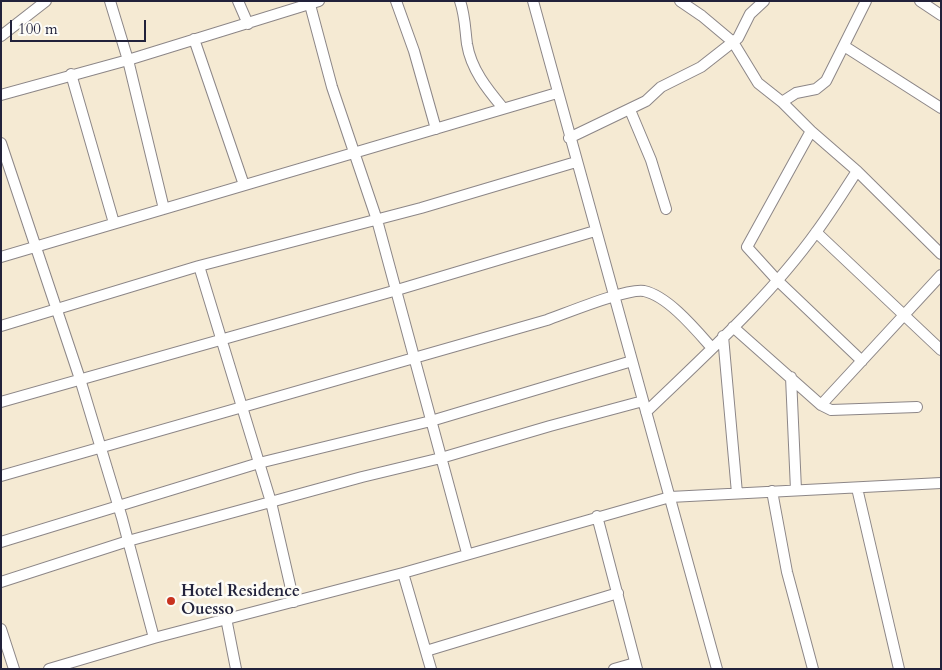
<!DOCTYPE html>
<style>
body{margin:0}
#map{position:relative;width:942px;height:670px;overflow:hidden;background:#f5ead3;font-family:Cardo,serif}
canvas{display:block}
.frame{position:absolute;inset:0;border:2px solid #22223b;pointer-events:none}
.scale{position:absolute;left:10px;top:20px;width:136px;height:22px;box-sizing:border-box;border:2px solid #22223b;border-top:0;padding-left:6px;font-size:15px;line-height:18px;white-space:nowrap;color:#22223b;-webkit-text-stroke:4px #fdfcf7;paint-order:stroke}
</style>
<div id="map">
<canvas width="942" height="670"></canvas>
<div class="frame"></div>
<div class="scale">100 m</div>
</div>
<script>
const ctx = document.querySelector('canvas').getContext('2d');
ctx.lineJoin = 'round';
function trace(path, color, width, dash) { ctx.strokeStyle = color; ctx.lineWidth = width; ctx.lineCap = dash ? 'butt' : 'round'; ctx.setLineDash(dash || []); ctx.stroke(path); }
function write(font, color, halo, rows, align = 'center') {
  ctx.font = font + ' Cardo,serif'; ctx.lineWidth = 5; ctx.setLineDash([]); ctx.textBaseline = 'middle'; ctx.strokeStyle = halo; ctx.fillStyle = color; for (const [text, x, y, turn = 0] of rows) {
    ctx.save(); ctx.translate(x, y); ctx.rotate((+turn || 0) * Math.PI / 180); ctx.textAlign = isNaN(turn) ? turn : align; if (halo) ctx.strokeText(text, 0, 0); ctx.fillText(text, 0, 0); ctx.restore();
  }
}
const minor = new Path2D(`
 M 110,1 L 128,60 L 164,209
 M 238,1 L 248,24
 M 309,1 L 332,87 L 377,220 L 467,553
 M 396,1 L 414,51 L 436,129
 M 460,1 C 465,15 465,29 467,44 C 471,69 487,89 503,108
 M 533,1 L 717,669
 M 680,1 L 702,16 L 733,42 L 758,83 L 782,102 L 811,131 L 857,171 L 941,254
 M 920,1 L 941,15
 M 1,36 L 46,1
 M 194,39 L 244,185
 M 844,46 L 941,108
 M 71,74 L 114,223
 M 1,95 L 128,60 L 319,1
 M 782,102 L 796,93 L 816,89 L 826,81 L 866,1
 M 630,110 L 651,160 L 666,209
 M 811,131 L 747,247 L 777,280 L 862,361
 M 569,138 L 646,101 L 661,87 L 701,67 L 738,38 L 750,14 L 764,1
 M 1,143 L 80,379 L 122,518 L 154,638
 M 816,232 L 941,350
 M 1,257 L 557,93
 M 199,266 L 271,502 L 294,602
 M 1,326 L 199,266 L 421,208 L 576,162
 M 733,327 L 821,405 L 831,410 L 917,407
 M 723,336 L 737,493
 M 791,377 L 796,490
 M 1,402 L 397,290 L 595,231
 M 821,405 L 941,275
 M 646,412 C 705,355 769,298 817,231 C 831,212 844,191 857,171
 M 1,476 L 547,320 C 567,313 626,288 644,291 C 668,296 696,330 712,348
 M 857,488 L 899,669
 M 772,491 L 787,572 L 813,669
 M 597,516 L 637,669
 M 1,542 L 259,463 L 431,421 L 632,361
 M 403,573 L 431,669
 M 1,582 L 128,541 L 362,477 L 441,458 L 550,426 L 643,401
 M 226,618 L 236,669
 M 1,629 L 14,669
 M 426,651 L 618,593
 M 49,669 L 154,638 L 403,573 L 670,497 L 941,483
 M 614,669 L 635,663`);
const markers = [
 [171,601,5,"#c8321e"]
];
const poiNames = [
 ["Hotel Residence",181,592],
 ["Ouesso",181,610]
];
trace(minor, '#8c8687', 12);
trace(minor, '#fff', 10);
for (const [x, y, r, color] of markers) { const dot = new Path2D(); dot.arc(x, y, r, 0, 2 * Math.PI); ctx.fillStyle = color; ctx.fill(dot); trace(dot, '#fdfcf7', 2); }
write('bold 16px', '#22223b', '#fdfcf7', poiNames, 'left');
</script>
